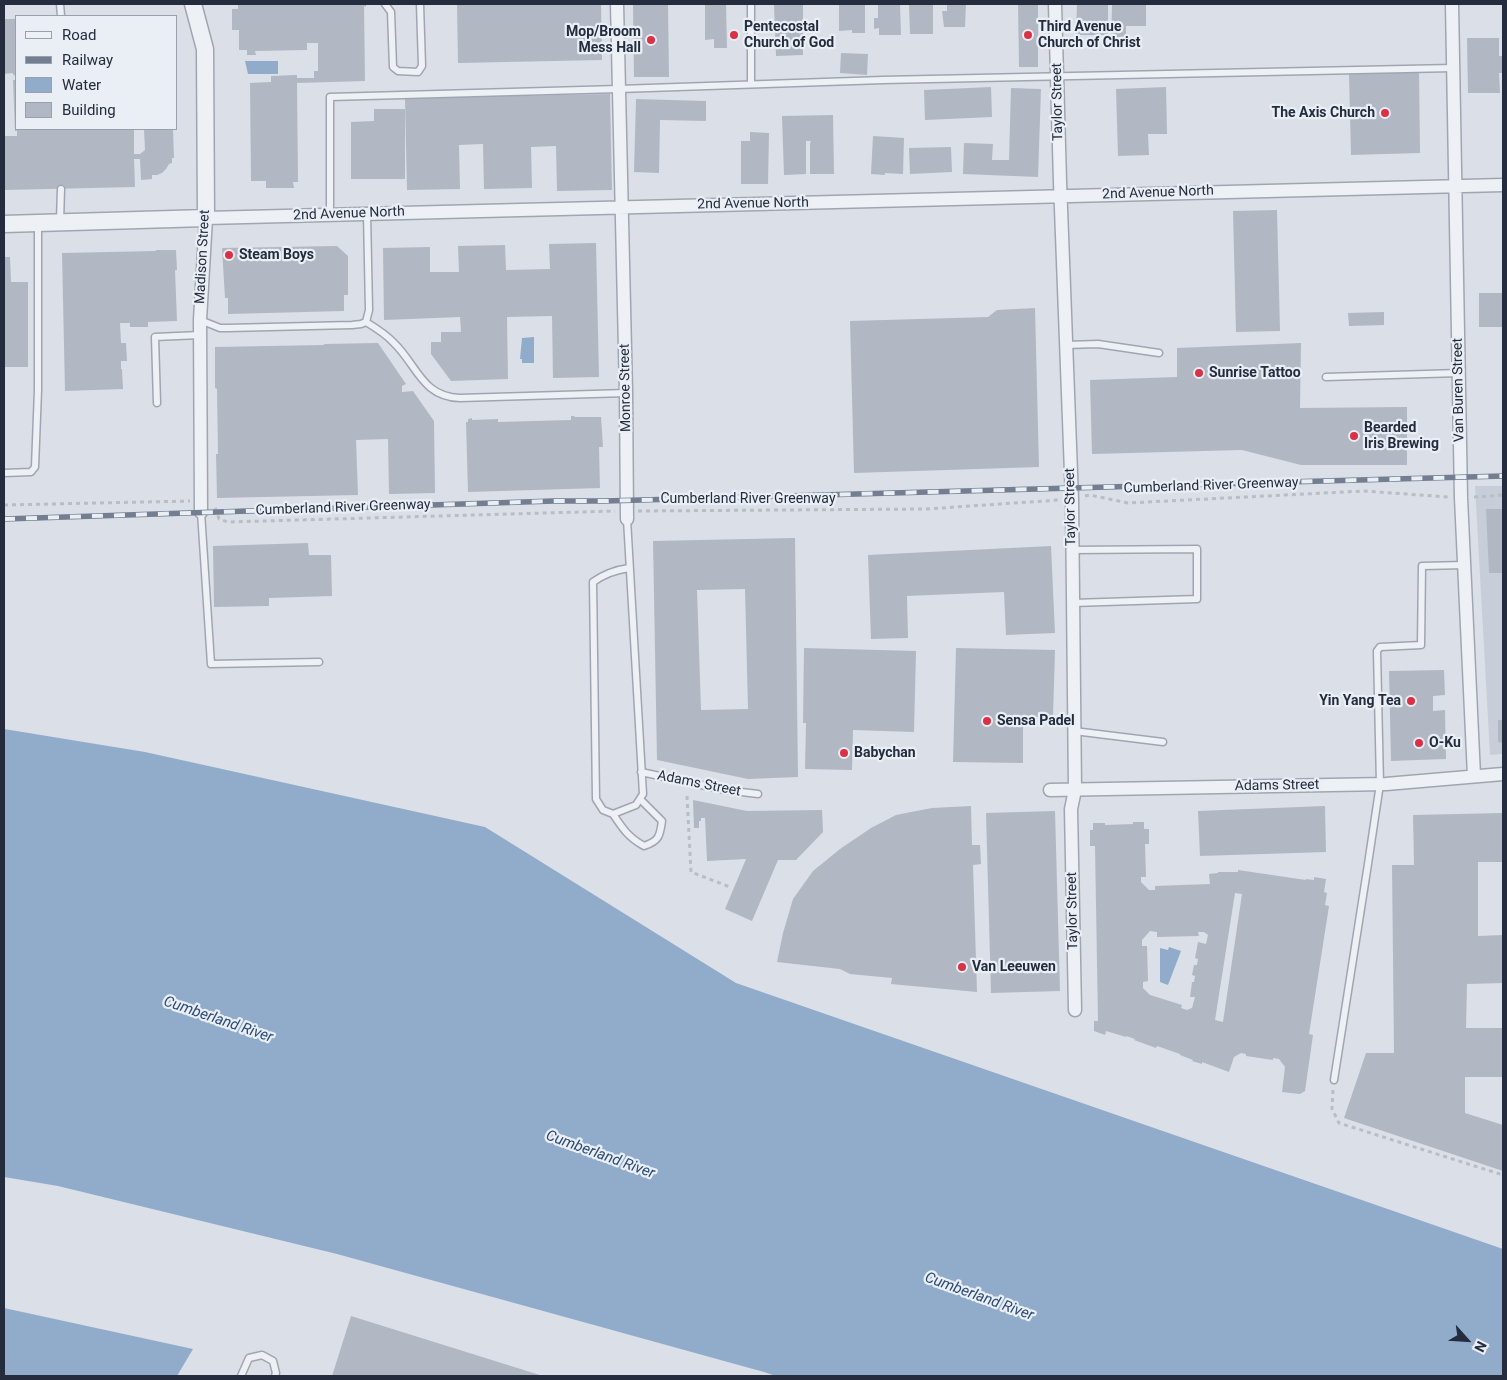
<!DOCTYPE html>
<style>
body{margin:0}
#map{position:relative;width:1507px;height:1380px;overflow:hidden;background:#dbdfe7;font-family:Roboto,sans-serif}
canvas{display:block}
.frame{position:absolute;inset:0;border:5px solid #242c3e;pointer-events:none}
.legend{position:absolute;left:15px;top:15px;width:162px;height:115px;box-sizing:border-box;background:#eaeef5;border:1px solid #9ba0ac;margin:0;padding:6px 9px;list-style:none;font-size:15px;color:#242c3e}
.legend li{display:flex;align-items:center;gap:10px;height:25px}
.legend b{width:25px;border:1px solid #9ba0ac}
.north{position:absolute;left:1442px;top:1315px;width:50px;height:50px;-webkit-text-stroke:4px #eaeef5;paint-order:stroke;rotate:116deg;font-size:14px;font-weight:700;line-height:20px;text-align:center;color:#242c3e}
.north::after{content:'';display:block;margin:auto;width:18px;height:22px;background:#242c3e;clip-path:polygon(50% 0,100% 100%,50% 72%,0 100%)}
</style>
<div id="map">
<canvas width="1507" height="1380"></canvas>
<div class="frame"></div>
<ul class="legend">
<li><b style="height:6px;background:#edf0f5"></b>Road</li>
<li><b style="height:6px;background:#737e91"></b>Railway</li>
<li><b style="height:14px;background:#91accb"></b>Water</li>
<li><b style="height:14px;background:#b1b8c4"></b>Building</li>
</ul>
<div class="north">N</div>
</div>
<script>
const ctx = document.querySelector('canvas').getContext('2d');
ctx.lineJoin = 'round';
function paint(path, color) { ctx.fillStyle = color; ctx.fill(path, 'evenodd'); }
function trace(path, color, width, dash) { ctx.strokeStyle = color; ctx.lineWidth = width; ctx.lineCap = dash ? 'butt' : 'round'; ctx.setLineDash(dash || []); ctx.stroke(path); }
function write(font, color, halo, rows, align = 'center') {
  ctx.font = font + ' Roboto,sans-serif'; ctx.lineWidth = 4.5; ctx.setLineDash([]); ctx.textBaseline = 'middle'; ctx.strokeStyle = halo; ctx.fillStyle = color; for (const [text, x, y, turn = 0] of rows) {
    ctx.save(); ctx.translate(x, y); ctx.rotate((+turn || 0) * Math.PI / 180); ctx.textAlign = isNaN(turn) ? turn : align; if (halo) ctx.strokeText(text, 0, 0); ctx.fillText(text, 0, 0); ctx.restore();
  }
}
const built = new Path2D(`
 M 1475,486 L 1503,486 L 1503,754 L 1490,755 Z`);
const water = new Path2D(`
 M 245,61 L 278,61 L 278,74 L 248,74 Z
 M 534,337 L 534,363 L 522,363 L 522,359 L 520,359 L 522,338 Z
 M 4,729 L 145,752 L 485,827 L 736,983 L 1503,1249 L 1503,1376 L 776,1376 L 764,1372 L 337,1254 L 58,1186 L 4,1177 Z
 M 1169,947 L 1181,951 L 1168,985 L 1160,982 L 1160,948 L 1168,950 Z
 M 4,1308 L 193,1349 L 177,1376 L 4,1376 Z`);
const building = new Path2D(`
 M 261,4 L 366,4 L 366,7 L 364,6 L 365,81 L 297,83 L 298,182 L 293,182 L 294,188 L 266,188 L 266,181 L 251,181 L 250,83 L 271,82 L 271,76 L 297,75 L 297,78 L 314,78 L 314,71 L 318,71 L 318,43 L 307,43 L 307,50 L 255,51 L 256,55 L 247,55 L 247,50 L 239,50 L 239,30 L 232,30 L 232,9 L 238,9 L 238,5 L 261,5 Z
 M 457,4 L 601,4 L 602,60 L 458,63 Z
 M 633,4 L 668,4 L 669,77 L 634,77 Z
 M 705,4 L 726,4 L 727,48 L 714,48 L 714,39 L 705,40 Z
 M 774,4 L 803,4 L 803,55 L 776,56 Z
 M 839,4 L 865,4 L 865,33 L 852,33 L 852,30 L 839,31 Z
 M 878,4 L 900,4 L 901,35 L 879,35 L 879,28 L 874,29 L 874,18 L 878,18 Z
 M 909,4 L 933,4 L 933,34 L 910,34 Z
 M 947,4 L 966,4 L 965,27 L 944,27 L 942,11 L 947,11 Z
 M 1018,4 L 1038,4 L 1038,67 L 1019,67 Z
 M 1077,4 L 1108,4 L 1108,35 L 1076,35 Z
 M 1112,4 L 1146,4 L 1146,26 L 1126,26 L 1126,48 L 1111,47 Z
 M 4,19 L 16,19 L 16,77 L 12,73 L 4,74 Z
 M 1467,38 L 1499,38 L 1499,56 L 1503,56 L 1503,73 L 1499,73 L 1500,93 L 1468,93 Z
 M 841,53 L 868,54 L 867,75 L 840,73 Z
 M 1419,71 L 1420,153 L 1351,155 L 1349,73 Z
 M 13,80 L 16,80 L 16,129 L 134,129 L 134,154 L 140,154 L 145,150 L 144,129 L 173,129 L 174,158 L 172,158 L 172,163 L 169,164 L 166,169 L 162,173 L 157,175 L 152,175 L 152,179 L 141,180 L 140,159 L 134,159 L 135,187 L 4,190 L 4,136 L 17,136 L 17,131 L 15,131 Z
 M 991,87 L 992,117 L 925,120 L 924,90 Z
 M 1166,87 L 1167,134 L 1148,134 L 1149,155 L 1118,156 L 1116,89 Z
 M 1011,88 L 1041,89 L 1038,177 L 963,174 L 964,143 L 993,144 L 992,160 L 1009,160 Z
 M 610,94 L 612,190 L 557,191 L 556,146 L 531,147 L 532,188 L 484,189 L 483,144 L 459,145 L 460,189 L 407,190 L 405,98 Z
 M 636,99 L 706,101 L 706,121 L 660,120 L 659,173 L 634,172 Z
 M 374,109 L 405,109 L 405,179 L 351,179 L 351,122 L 374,121 Z
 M 833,115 L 834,174 L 810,174 L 810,144 L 811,141 L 806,141 L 806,174 L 784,175 L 782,116 Z
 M 750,132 L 769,133 L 768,184 L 741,184 L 741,141 L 750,141 Z
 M 873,136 L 904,138 L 903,174 L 885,173 L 885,175 L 871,174 Z
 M 951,147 L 952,172 L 910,174 L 909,148 Z
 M 1277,210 L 1280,331 L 1236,332 L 1233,211 Z
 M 596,243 L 599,377 L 553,378 L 552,316 L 507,317 L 508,379 L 451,381 L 431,354 L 431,342 L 441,342 L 441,332 L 461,332 L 460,317 L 384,320 L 383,248 L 430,247 L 430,272 L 459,272 L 458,246 L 505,245 L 506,270 L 550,269 L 549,244 Z
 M 337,246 L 348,256 L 348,295 L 344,295 L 344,311 L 228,314 L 228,298 L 225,298 L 222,248 Z
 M 156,250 L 176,250 L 177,270 L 175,270 L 177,321 L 148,322 L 148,327 L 130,327 L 130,323 L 120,323 L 121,343 L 126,343 L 127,361 L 121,361 L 121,369 L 122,369 L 123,389 L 65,391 L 62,253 L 156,251 Z
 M 4,257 L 10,257 L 11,282 L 28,282 L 28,367 L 4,367 Z
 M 1479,293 L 1503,293 L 1503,327 L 1479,327 Z
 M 1035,308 L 1039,467 L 854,473 L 850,321 L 988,317 L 997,310 Z
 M 1384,312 L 1384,325 L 1349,326 L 1348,313 Z
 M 378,343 L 406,384 L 402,386 L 402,392 L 413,391 L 434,421 L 435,493 L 389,494 L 388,439 L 356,440 L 358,495 L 217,498 L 216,454 L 218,454 L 217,389 L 215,388 L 215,347 L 324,345 L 324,344 Z
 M 1301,343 L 1300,408 L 1407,407 L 1407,465 L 1301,465 L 1242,450 L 1092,454 L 1090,380 L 1177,377 L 1177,348 Z
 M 571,416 L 574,416 L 575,417 L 601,417 L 603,447 L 599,447 L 600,488 L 468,492 L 466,422 L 468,422 L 468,419 L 472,418 L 472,420 L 498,419 L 498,422 L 571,420 Z
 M 1486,509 L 1503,509 L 1503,573 L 1489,573 Z
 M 795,538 L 798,777 L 748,779 L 657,760 L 653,541 ZM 745,589 L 748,709 L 701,710 L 697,590 Z
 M 308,543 L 309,555 L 331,555 L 332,596 L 269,598 L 269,606 L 214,607 L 213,546 Z
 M 1051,546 L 1055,633 L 1006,635 L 1004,592 L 907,596 L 908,638 L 871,639 L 868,555 Z
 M 804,648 L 916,651 L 914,732 L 853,730 L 852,770 L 805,769 L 806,723 L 803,723 Z
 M 956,648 L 1055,650 L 1053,717 L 1023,717 L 1023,763 L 953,762 Z
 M 1444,670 L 1445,695 L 1433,696 L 1433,711 L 1445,710 L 1446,759 L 1391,761 L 1389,671 Z
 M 1498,720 L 1503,720 L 1503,743 L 1498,742 Z
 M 693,800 L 747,811 L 822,810 L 823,832 L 796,860 L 778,860 L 752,921 L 725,909 L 746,859 L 707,861 L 705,818 L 701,818 L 701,821 L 699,821 L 699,828 L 694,828 Z
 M 971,806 L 972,845 L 980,845 L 981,864 L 973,865 L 977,992 L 891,984 L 892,978 L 850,974 L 840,969 L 777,962 L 783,933 L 793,899 L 813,871 L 840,849 L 871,828 L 896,815 L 932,808 Z
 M 1325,806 L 1326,852 L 1200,856 L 1198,811 Z
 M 1055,811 L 1060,991 L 991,993 L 986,813 Z
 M 1503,813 L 1503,862 L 1478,862 L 1478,936 L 1503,935 L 1503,983 L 1467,984 L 1466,1028 L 1503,1028 L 1503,1077 L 1465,1077 L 1465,1113 L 1503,1125 L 1503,1171 L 1344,1118 L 1366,1053 L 1394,1053 L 1392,865 L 1414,865 L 1413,815 Z
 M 1133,822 L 1144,822 L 1144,829 L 1149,829 L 1149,844 L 1145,844 L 1146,877 L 1141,877 L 1141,882 L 1149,890 L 1155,890 L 1155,886 L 1210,884 L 1209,874 L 1218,873 L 1218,872 L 1238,872 L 1238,870 L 1306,880 L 1306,879 L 1314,880 L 1314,877 L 1326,879 L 1324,892 L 1327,893 L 1325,905 L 1329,906 L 1309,1034 L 1313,1035 L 1305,1091 L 1300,1094 L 1282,1092 L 1285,1067 L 1279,1059 L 1273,1058 L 1273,1060 L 1246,1056 L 1246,1054 L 1241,1053 L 1234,1057 L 1229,1072 L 1202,1062 L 1202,1064 L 1192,1061 L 1193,1060 L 1180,1055 L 1180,1054 L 1157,1046 L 1156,1048 L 1134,1040 L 1135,1039 L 1126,1036 L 1126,1037 L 1106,1031 L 1105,1035 L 1094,1031 L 1094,1021 L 1098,1021 L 1095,846 L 1090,846 L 1090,830 L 1093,830 L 1093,823 L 1105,823 L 1105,825 L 1133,824 ZM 1235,893 L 1242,894 L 1223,1022 L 1215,1020 ZM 1150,931 L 1157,932 L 1157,937 L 1199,936 L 1198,932 L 1204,932 L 1208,935 L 1206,944 L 1198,942 L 1195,958 L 1198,959 L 1197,965 L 1194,965 L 1192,975 L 1195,976 L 1194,982 L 1192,982 L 1190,997 L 1195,997 L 1192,1008 L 1187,1010 L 1181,1008 L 1182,1005 L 1150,995 L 1143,988 L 1143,982 L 1148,981 L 1147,946 L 1142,946 L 1142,940 Z
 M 351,1316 L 543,1376 L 332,1376 Z`);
const path = new Path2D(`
 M 1085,496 L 1090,495 L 1128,503 L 1364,491 L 1448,497
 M 1474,497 L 1503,495
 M 4,505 L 190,501
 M 215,508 L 217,512 L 219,519 L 228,522 L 615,511
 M 638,511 L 926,509 L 1059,500
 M 687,796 L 691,872 L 730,887
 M 1333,1090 L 1332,1109 L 1339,1123 L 1503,1175`);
const service = new Path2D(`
 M 60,4 L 61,16
 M 385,4 L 391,12 L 393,67 L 398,71 L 418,72 L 422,66 L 420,4
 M 751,4 L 751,84
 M 367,214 L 369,310 L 366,322 C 376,328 386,334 394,343 C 417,365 422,397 460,398 L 626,393
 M 330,215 L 330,97 L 619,89 L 883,80 L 1453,68
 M 60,221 L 61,189
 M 200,320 L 220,328 L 228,328 L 352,325 L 361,324 L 366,322
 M 1066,345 L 1098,344 L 1159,353
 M 1326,377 L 1459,373
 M 157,403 L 155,337 L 200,335
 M 4,473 L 31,472 L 35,467 L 38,390 L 38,225
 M 201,512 L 211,664 L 319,662
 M 627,519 L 643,794 L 636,805 L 613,814 L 603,810 L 596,799 L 593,582 C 604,574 615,570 629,568
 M 1072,550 L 1197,549 L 1197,599 L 1073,603
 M 1074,731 L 1163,742
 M 641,772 L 725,790 L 758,794
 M 613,814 C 623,829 628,837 644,846 C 659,841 660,836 662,821 L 640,799
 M 1334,1080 L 1368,864 L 1380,784 L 1377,651 L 1380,647 L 1421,645 L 1422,566 L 1465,565
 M 241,1376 L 249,1358 L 262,1355 L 273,1361 L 276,1373 L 275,1376`);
const minor = new Path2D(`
 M 617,4 L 626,393 L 627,519
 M 1055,4 L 1060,182 L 1072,499 L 1075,790 L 1071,809 L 1075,1010
 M 1452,4 L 1461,498 L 1474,776
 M 201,512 L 200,320 L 206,218 L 1503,185
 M 1050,790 L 1386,784 L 1503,774`);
const tertiary = new Path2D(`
 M 4,224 L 206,218 L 205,49 L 193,4`);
const rail = new Path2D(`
 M 4,519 L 554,501 L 605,501 L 1503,476`);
const markers = [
 [734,35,5,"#d93247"],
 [1028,35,5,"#d93247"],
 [651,40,5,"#d93247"],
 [1385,113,5,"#d93247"],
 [229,255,5,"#d93247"],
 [1199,373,5,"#d93247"],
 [1354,436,5,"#d93247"],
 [1411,701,5,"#d93247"],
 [987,721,5,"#d93247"],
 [1419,743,5,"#d93247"],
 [844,753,5,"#d93247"],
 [962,967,5,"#d93247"]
];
const poiNames = [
 ["Pentecostal",744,27],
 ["Church of God",744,43],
 ["Third Avenue",1038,27],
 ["Church of Christ",1038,43],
 ["Mop/Broom",641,32,"right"],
 ["Mess Hall",641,48,"right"],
 ["The Axis Church",1375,113,"right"],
 ["Steam Boys",239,255],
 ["Sunrise Tattoo",1209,373],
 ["Bearded",1364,428],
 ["Iris Brewing",1364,444],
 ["Yin Yang Tea",1401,701,"right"],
 ["Sensa Padel",997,721],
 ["O-Ku",1429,743],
 ["Babychan",854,753],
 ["Van Leeuwen",972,967]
];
const streetNames = [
 ["Taylor Street",1058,102,-91],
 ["2nd Avenue North",1158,193,-2],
 ["2nd Avenue North",753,204,-1],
 ["2nd Avenue North",349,214,-2],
 ["Madison Street",203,257,-87],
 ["Monroe Street",626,388,-91],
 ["Van Buren Street",1459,390,-91],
 ["Cumberland River Greenway",1211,486,-2],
 ["Cumberland River Greenway",748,499],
 ["Taylor Street",1071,507,-91],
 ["Cumberland River Greenway",343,508,-2],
 ["Adams Street",699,784,11],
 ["Adams Street",1277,786,-1],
 ["Taylor Street",1073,911,-91]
];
const waterNames = [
 ["Cumberland River",218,1020,19],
 ["Cumberland River",600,1155,20],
 ["Cumberland River",979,1297,20]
];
paint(built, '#c8ced9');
paint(water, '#91accb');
paint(building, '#b1b8c4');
trace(service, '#a0a6b1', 9);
trace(minor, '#a0a6b1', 15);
trace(tertiary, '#a0a6b1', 19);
trace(path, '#b9bdc5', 3, [4, 4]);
trace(service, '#edf0f5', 6);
trace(minor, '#edf0f5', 12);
trace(tertiary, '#edf0f5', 16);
trace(rail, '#737e91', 5.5);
trace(rail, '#eaeef5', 4, [11]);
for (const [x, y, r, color] of markers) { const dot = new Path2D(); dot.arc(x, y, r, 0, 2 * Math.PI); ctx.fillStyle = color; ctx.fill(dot); trace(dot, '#eaeef5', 2); }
write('bold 14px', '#242c3e', '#eaeef5', poiNames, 'left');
write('14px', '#242c3e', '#eaeef5', streetNames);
write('italic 15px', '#2b4a75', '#eaeef5', waterNames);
</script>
